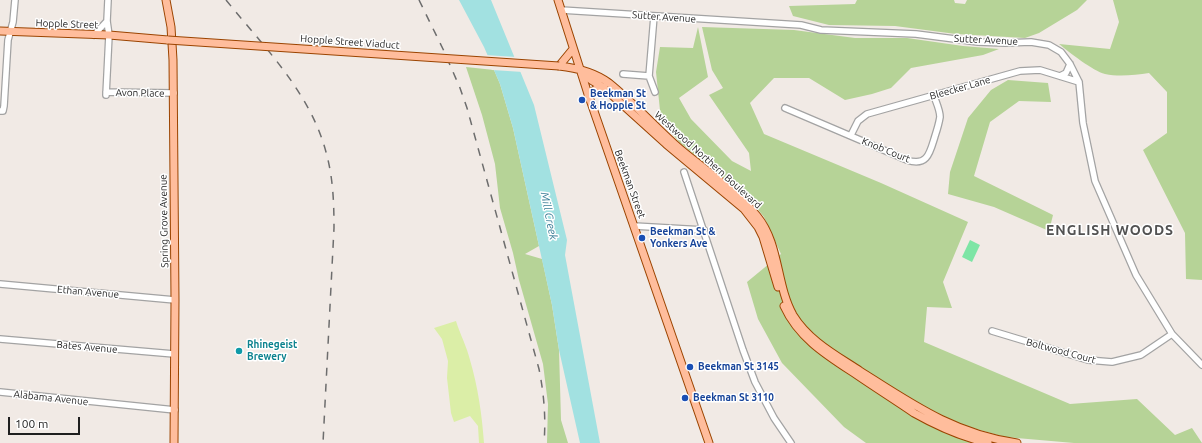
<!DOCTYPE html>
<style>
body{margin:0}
#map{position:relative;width:1202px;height:443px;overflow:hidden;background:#f1eae5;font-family:Ubuntu,sans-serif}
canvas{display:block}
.scale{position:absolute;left:8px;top:417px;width:72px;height:18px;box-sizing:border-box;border:2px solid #1f1f1f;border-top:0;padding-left:5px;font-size:12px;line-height:14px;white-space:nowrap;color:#1f1f1f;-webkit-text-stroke:3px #fff;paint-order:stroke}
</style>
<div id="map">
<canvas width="1202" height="443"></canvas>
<div class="scale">100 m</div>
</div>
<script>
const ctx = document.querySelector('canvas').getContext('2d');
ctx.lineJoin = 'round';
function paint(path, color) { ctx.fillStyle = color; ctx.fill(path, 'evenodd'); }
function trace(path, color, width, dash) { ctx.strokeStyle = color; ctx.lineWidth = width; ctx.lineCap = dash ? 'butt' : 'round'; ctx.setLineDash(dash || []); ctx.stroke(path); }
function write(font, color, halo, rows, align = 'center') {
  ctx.font = font + ' Ubuntu,sans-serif'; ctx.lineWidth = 3; ctx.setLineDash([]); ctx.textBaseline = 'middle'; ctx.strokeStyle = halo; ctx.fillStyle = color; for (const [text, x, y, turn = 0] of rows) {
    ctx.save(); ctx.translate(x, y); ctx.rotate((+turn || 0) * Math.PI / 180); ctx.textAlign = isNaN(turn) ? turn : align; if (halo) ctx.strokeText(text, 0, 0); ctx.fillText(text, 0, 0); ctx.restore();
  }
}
const grass = new Path2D(`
 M 456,321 C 460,334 467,347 470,360 C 478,387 482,415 484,443 L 479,443 L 478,426 L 470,416 L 454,422 L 451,413 L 447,378 L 448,361 L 442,339 L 434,328 Z`);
const forest = new Path2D(`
 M 857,0 L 954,0 L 955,3 L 965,4 L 967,0 L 1087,0 L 1077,10 L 1039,33 L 1025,38 L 956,34 L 895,26 L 829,25 L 793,16 L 789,6 L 855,4 Z
 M 1113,0 L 1202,0 L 1202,280 L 1186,279 L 1185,233 L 1143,150 L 1167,133 L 1167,92 L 1149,73 C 1135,75 1119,77 1105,74 C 1093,71 1069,52 1059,44 L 1110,49 L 1119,22 Z
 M 698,27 L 708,77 L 679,98 L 691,119 L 732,161 L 751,171 L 749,153 L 709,95 L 723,88 L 712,70 L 702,27 L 794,30 L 855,38 L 907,38 L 963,46 L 999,49 L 983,55 L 911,68 L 891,88 L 872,94 L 845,100 L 809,78 L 774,78 L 750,103 L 764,134 L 881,183 L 968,222 L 943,282 L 952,308 L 927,307 L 924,342 L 1070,404 L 1137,399 L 1175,435 L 1192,428 L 1202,443 L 1074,443 L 1005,437 L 973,428 L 972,443 L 866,443 L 844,427 L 782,363 L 758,319 L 747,282 L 781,254 L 764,217 L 751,201 L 679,142 L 661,120 L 656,72 L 660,47 L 693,48 Z
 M 466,67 L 494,70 L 500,84 L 513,128 L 539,246 L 525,254 L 542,259 L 552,305 L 559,350 L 561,420 L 568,443 L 547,443 L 548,404 L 543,364 L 519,280 L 513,253 L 500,208 L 495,164 L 482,115 Z
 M 1008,80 L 1048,83 L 1051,102 L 1019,101 L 990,122 L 974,176 L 1053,215 L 1049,231 L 994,207 L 948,194 L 950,172 L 968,118 L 991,90 Z`);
const pitch = new Path2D(`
 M 970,240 L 980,245 L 972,262 L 962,257 Z`);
const water = new Path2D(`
 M 459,0 L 491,0 L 534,105 L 567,240 L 565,255 L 600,443 L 580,443 L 559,350 L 552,305 L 513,128 L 500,84 L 484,47 Z`);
const pier = new Path2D(`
 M 485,55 L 516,57 L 523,72 L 492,70 Z`);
const minor = new Path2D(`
 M 561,10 L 801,25 L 821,30 L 916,34 L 978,42 L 1005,43 L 1031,42 L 1049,45 L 1061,52 L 1070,64 L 1079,82 L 1083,123 L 1095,181 L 1136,275 L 1172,334 L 1202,365
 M 654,16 L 649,76 L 655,92
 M 94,35 L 107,21
 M 623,74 L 649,76
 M 1060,76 L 1066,73 L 1070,64
 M 106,92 L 174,93
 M 106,95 L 109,35 L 107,21 L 108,0
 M 785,108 L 907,160 C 928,167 930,152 935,136 C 937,130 939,123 940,117 C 940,110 936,102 934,96
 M 0,111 L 3,111 L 4,106 L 8,40 L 13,22 L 15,0
 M 851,135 L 858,121 L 867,114 L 1020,71 L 1040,70 L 1079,82
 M 684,172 L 743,350 L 755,382 L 774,418 L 791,443
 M 634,226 L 704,230
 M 0,284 L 175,300
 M 992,331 L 1088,360 L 1112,362 L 1141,355 L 1172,334
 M 0,339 L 174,354
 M 0,392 L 175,410`);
const major = new Path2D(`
 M 166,0 L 171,27 L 173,60 L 175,300 L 174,443
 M 558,0 L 587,91 L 709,443
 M 0,31 L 109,35 L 168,40
 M 559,66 C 578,68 594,72 609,83 C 634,103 656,128 680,149 C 706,171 736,190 757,216 C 780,244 776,285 793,315 C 809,341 836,355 860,371 C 912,404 954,434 1017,443
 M 559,66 L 573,49
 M 580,70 L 591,80 L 604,88 L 666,144 L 744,209 L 758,227 L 763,237 L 778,287
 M 588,95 L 596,89 L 604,88
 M 784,306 C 799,339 828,356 857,375 C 876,388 895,400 914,413 C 937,426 962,437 988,443`);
const rail = new Path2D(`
 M 226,0 C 264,47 310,92 326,152 C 333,177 334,202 334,228 L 323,443
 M 419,0 L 443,49 L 460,88 L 467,108 L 539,369 C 544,394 546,418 544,443`);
const majorBridge = new Path2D(`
 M 168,40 L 559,66`);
const markers = [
 [582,100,4,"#1a4fb4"],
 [642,238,4,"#1a4fb4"],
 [239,351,4,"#0f9aa8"],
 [690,367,4,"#1a4fb4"],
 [685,398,4,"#1a4fb4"]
];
const streetNames = [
 ["Sutter Avenue",664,17,4],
 ["Hopple Street",67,24,2],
 ["Sutter Avenue",986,40,3],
 ["Hopple Street Viaduct",350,42,4],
 ["Bleecker Lane",960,88,-16],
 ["Avon Place",140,93,1],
 ["Knob Court",886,150,22],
 ["Westwood Northern Boulevard",708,160,42],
 ["Beekman Street",630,184,70],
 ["Spring Grove Avenue",164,221,-91],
 ["Ethan Avenue",88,292,5],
 ["Bates Avenue",87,347,5],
 ["Boltwood Court",1061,351,15],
 ["Alabama Avenue",51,398,6]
];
const transitNames = [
 ["Beekman St",590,94],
 ["& Hopple St",590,106],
 ["Beekman St &",650,232],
 ["Yonkers Ave",650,244],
 ["Beekman St 3145",698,367],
 ["Beekman St 3110",693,398]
];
const cultureNames = [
 ["Rhinegeist",247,345],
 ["Brewery",247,357]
];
const waterNames = [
 ["Mill Creek",549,216,79]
];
const districtNames = [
 ["ENGLISH WOODS",1110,230]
];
paint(grass, '#dbeea7');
paint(forest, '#b6d397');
paint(pitch, '#7de5a5');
paint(water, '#a2e1e1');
paint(pier, '#f1eae5');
trace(minor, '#a3a3a3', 8);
trace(major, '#9b4400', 9);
trace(minor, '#fff', 5.5);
trace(major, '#ffbd9c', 7);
trace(rail, '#6d6d6d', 1.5, [8, 8]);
trace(majorBridge, '#9b4400', 9, []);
trace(majorBridge, '#ffbd9c', 7);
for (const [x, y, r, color] of markers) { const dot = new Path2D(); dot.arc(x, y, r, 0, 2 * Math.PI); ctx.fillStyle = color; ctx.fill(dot); trace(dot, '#fff', 1.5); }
write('10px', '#1f1f1f', '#fff', streetNames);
write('bold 10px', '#164399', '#fff', transitNames, 'left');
write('bold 10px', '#0d838f', '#fff', cultureNames, 'left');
write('italic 11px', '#3a7d96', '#fff', waterNames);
ctx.letterSpacing = '1px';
write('bold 14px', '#525252', '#fff', districtNames);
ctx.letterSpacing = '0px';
</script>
